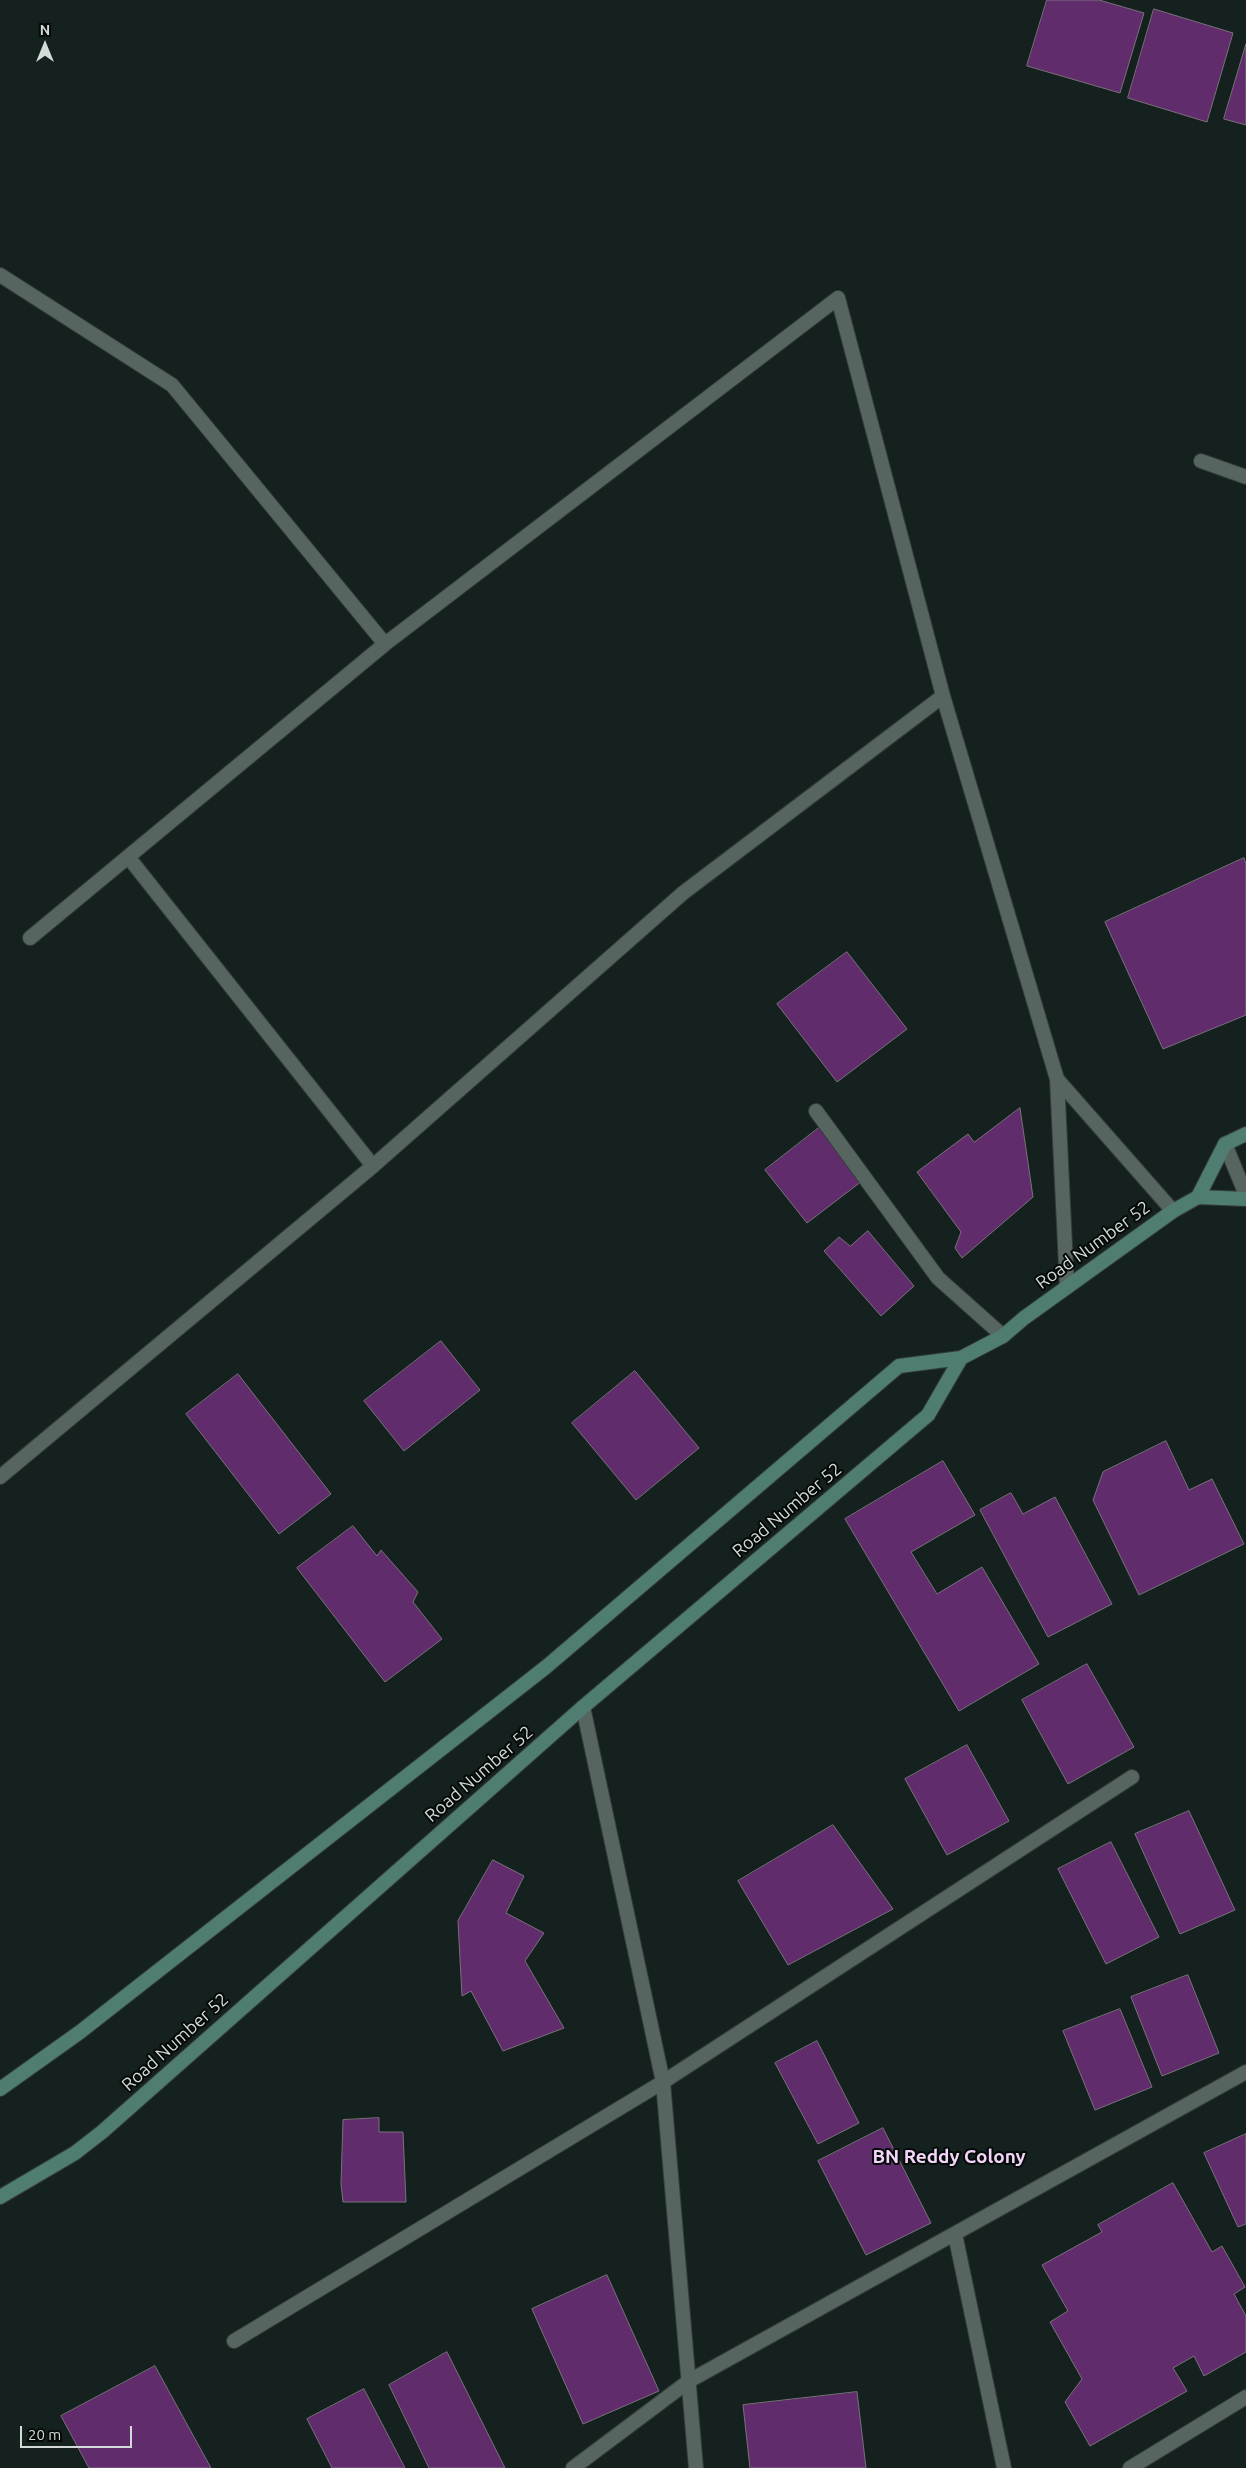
<!DOCTYPE html>
<style>
body{margin:0}
#map{position:relative;width:1246px;height:2468px;overflow:hidden;background:#15211e;font-family:Ubuntu,sans-serif}
canvas{display:block}
.north{position:absolute;left:20px;top:20px;width:50px;height:50px;-webkit-text-stroke:4px #050a08;paint-order:stroke;rotate:0deg;font-size:14px;font-weight:700;line-height:20px;text-align:center;color:#d3dbd8}
.north::after{content:'';display:block;margin:auto;width:18px;height:22px;background:#d3dbd8;clip-path:polygon(50% 0,100% 100%,50% 72%,0 100%)}
.scale{position:absolute;left:20px;top:2426px;width:112px;height:22px;box-sizing:border-box;border:2px solid #d3dbd8;border-top:0;padding-left:6px;font-size:15px;line-height:18px;white-space:nowrap;color:#d3dbd8;-webkit-text-stroke:4px #050a08;paint-order:stroke}
</style>
<div id="map">
<canvas width="1246" height="2468"></canvas>
<div class="north">N</div>
<div class="scale">20 m</div>
</div>
<script>
const ctx = document.querySelector('canvas').getContext('2d');
ctx.lineJoin = 'round';
function paint(path, color) { ctx.fillStyle = color; ctx.fill(path, 'evenodd'); }
function trace(path, color, width, dash) { ctx.strokeStyle = color; ctx.lineWidth = width; ctx.lineCap = dash ? 'butt' : 'round'; ctx.setLineDash(dash || []); ctx.stroke(path); }
function write(font, color, halo, rows, align = 'center') {
  ctx.font = font + ' Ubuntu,sans-serif'; ctx.lineWidth = 4; ctx.setLineDash([]); ctx.textBaseline = 'middle'; ctx.strokeStyle = halo; ctx.fillStyle = color; for (const [text, x, y, turn = 0] of rows) {
    ctx.save(); ctx.translate(x, y); ctx.rotate((+turn || 0) * Math.PI / 180); ctx.textAlign = isNaN(turn) ? turn : align; if (halo) ctx.strokeText(text, 0, 0); ctx.fillText(text, 0, 0); ctx.restore();
  }
}
const building = new Path2D(`
 M 1047,0 L 1099,0 L 1144,13 L 1120,93 L 1027,66 Z
 M 1154,9 L 1233,33 L 1207,122 L 1128,98 Z
 M 1246,44 L 1246,125 L 1224,119 Z
 M 1244,858 L 1246,864 L 1246,1015 L 1163,1049 L 1105,922 Z
 M 847,952 L 907,1029 L 837,1082 L 777,1004 Z
 M 1020,1108 L 1033,1197 L 962,1258 L 955,1248 L 961,1232 L 917,1172 L 968,1134 L 974,1142 Z
 M 820,1127 L 862,1181 L 807,1223 L 765,1170 Z
 M 868,1231 L 914,1286 L 881,1316 L 824,1251 L 839,1237 L 850,1246 Z
 M 441,1341 L 480,1390 L 404,1451 L 364,1401 Z
 M 635,1371 L 699,1448 L 636,1500 L 572,1423 Z
 M 238,1374 L 331,1494 L 279,1534 L 186,1414 Z
 M 1166,1441 L 1189,1490 L 1212,1479 L 1244,1544 L 1139,1595 L 1093,1500 L 1103,1472 Z
 M 943,1461 L 975,1515 L 911,1552 L 937,1594 L 982,1567 L 1039,1664 L 959,1711 L 845,1519 Z
 M 1011,1493 L 1023,1514 L 1055,1497 L 1112,1604 L 1048,1637 L 980,1510 Z
 M 353,1526 L 377,1556 L 381,1550 L 418,1592 L 413,1602 L 442,1639 L 385,1682 L 297,1568 Z
 M 1087,1664 L 1134,1747 L 1068,1784 L 1022,1700 Z
 M 967,1745 L 1009,1821 L 947,1855 L 905,1779 Z
 M 1189,1811 L 1235,1910 L 1180,1934 L 1135,1834 Z
 M 833,1825 L 893,1909 L 788,1965 L 738,1881 Z
 M 1111,1842 L 1159,1937 L 1106,1964 L 1058,1869 Z
 M 493,1860 L 524,1876 L 506,1913 L 544,1933 L 525,1961 L 564,2028 L 503,2051 L 471,1991 L 462,1996 L 458,1921 Z
 M 1188,1975 L 1219,2053 L 1162,2076 L 1131,1997 Z
 M 1120,2009 L 1152,2087 L 1095,2110 L 1063,2031 Z
 M 817,2041 L 859,2123 L 818,2144 L 775,2063 Z
 M 379,2118 L 379,2132 L 403,2132 L 406,2202 L 343,2202 L 341,2184 L 343,2120 Z
 M 883,2128 L 931,2223 L 866,2255 L 818,2161 Z
 M 1246,2134 L 1246,2224 L 1238,2227 L 1204,2153 Z
 M 1173,2183 L 1212,2252 L 1222,2246 L 1245,2287 L 1234,2294 L 1246,2316 L 1246,2352 L 1204,2376 L 1194,2356 L 1173,2368 L 1187,2391 L 1090,2446 L 1065,2402 L 1082,2379 L 1050,2322 L 1068,2311 L 1042,2265 L 1102,2232 L 1098,2225 Z
 M 607,2275 L 659,2391 L 583,2424 L 532,2309 Z
 M 447,2352 L 505,2468 L 429,2468 L 389,2385 Z
 M 155,2366 L 211,2468 L 89,2468 L 61,2416 Z
 M 364,2389 L 405,2468 L 332,2468 L 307,2419 Z
 M 857,2392 L 866,2468 L 750,2468 L 743,2405 Z`);
const minor = new Path2D(`
 M 0,275 L 172,385 L 385,644
 M 1201,461 L 1246,477
 M 129,858 L 373,1166
 M 30,938 L 385,644 L 838,298 L 943,696 L 1057,1079 L 1067,1287
 M 1057,1079 L 1173,1211
 M 816,1111 L 938,1278 L 1003,1336
 M 1225,1144 L 1246,1195
 M 0,1477 L 373,1166 L 683,893 L 943,696
 M 583,1707 L 663,2082 L 696,2468
 M 955,2234 L 1004,2468
 M 234,2341 L 663,2082 L 1132,1777
 M 573,2468 L 689,2381 L 1246,2072
 M 1130,2468 L 1246,2397`);
const secondary = new Path2D(`
 M 1198,1197 L 1225,1144 L 1246,1134
 M 0,2089 L 80,2032 L 546,1667 L 899,1366 L 961,1358 L 1003,1336 L 1024,1318 L 1173,1211 L 1198,1197 L 1246,1199
 M 0,2197 L 75,2153 L 102,2132 L 583,1707 L 928,1415 L 961,1358`);
const streetNames = [
 ["Road Number 52",1093,1245,-36],
 ["Road Number 52",787,1510,-40],
 ["Road Number 52",479,1774,-41],
 ["Road Number 52",175,2042,-42]
];
const neighbourhoodNames = [
 ["BN Reddy Colony",949,2157]
];
paint(building, '#602c6c');
trace(building, '#7a717c', 1);
trace(minor, '#343d3a', 16);
trace(secondary, '#343d3a', 16);
trace(minor, '#576561', 14);
trace(secondary, '#507d72', 14);
write('18px', '#d3dbd8', '#050a08', streetNames);
write('bold 19px', '#f3d5fa', '#050a08', neighbourhoodNames);
</script>
